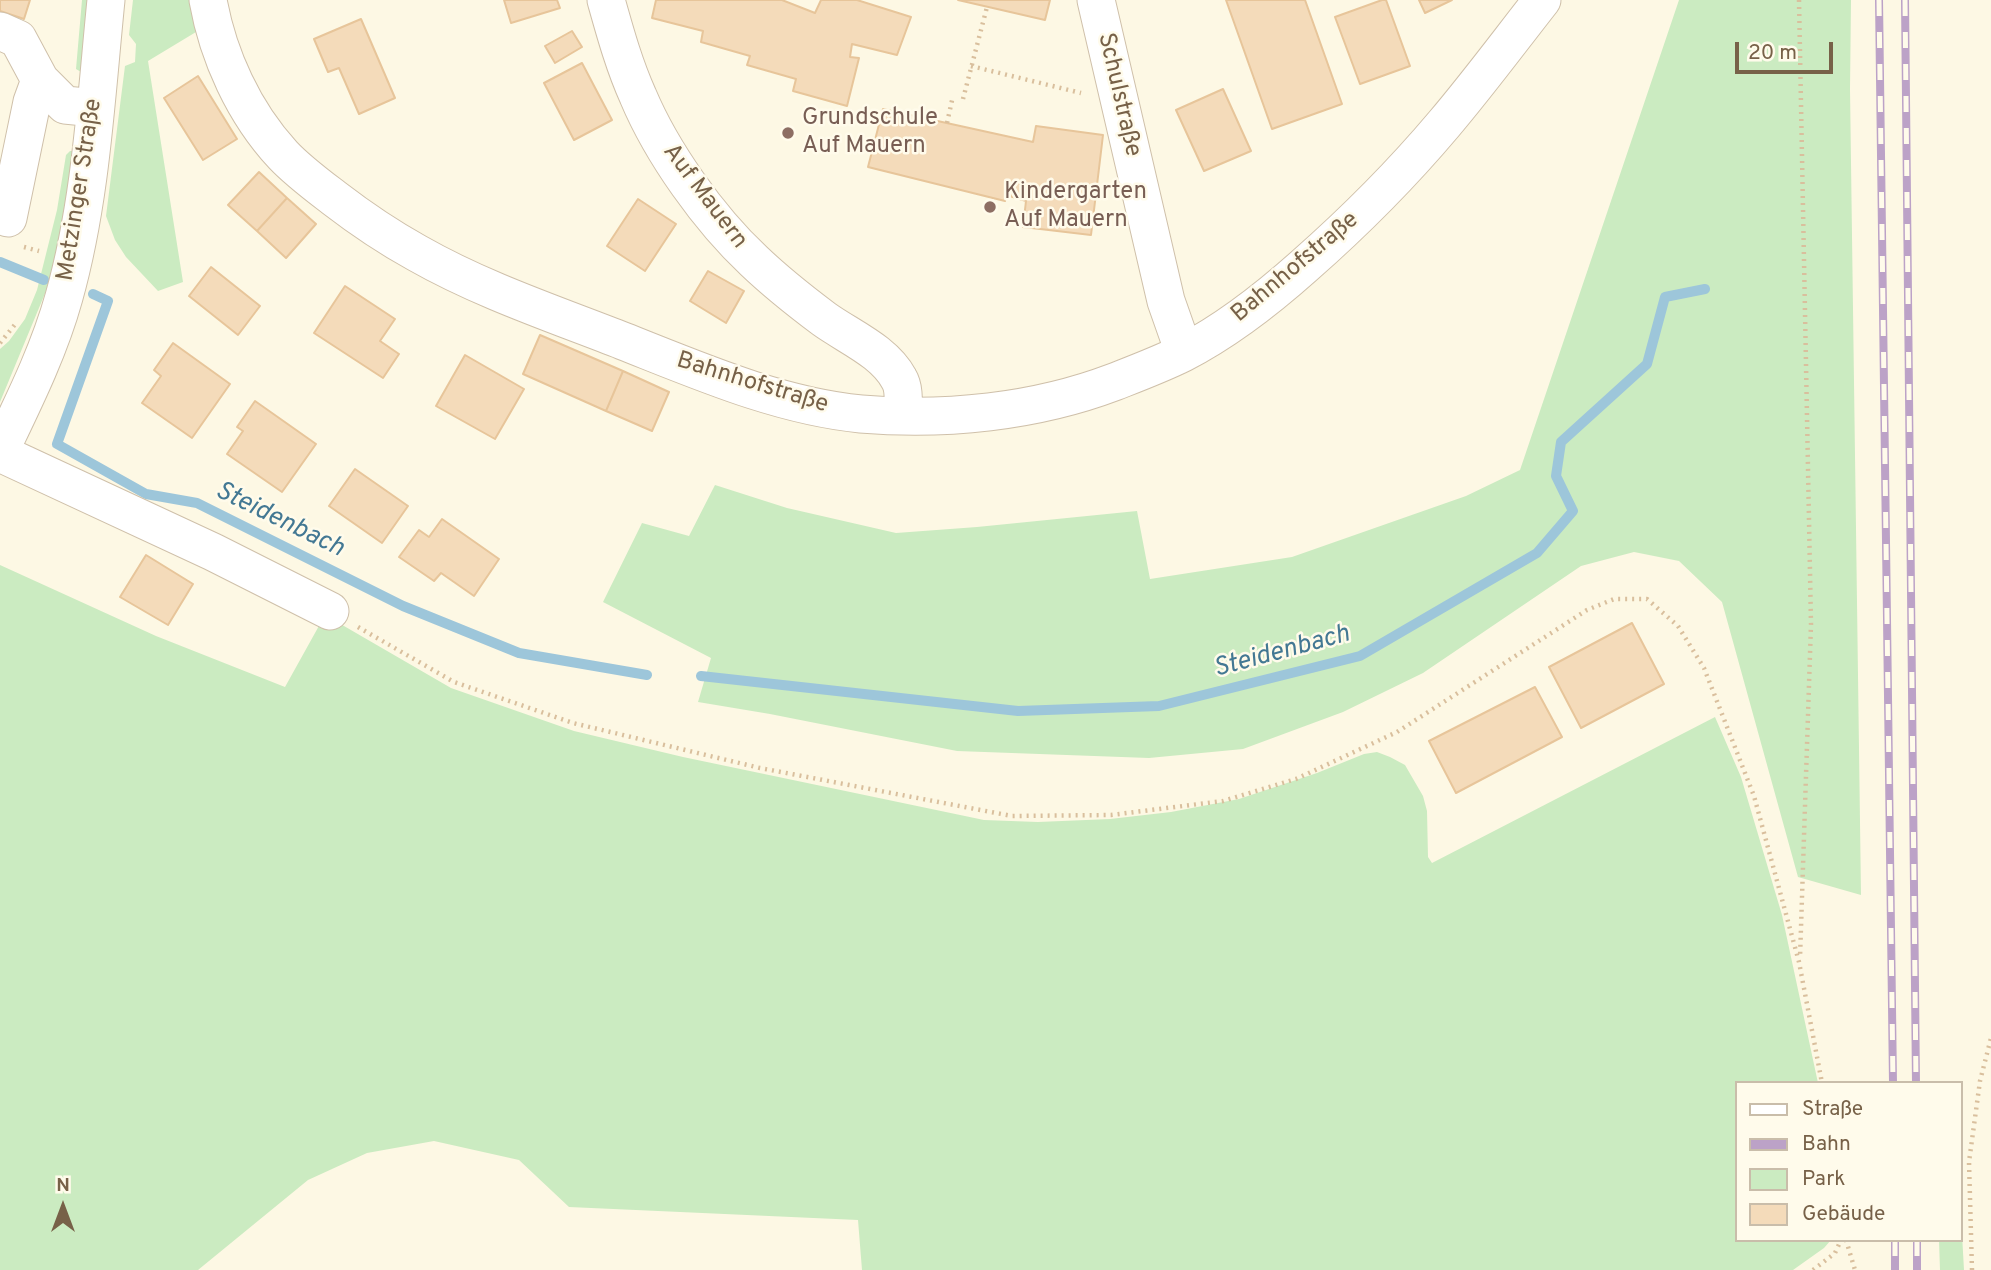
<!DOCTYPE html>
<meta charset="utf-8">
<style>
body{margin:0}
#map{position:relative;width:1991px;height:1270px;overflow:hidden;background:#fdf8e4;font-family:Overpass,sans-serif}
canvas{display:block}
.legend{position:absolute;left:1735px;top:1081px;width:228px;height:161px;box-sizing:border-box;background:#fffbeb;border:2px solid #c9bdaa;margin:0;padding:9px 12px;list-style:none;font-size:21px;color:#776148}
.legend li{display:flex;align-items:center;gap:14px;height:35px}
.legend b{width:35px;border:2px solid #c9bdaa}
.north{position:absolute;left:28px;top:1172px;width:70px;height:70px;-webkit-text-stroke:5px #fffbeb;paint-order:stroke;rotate:0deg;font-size:19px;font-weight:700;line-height:28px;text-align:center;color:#776148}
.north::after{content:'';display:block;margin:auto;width:24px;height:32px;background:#776148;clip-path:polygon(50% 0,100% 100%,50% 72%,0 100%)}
.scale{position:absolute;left:1735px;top:42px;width:98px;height:32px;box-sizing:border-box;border:4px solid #776148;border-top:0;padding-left:9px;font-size:21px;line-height:24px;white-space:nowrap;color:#776148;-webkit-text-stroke:5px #fffbeb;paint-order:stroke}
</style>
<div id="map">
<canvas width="1991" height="1270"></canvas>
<ul class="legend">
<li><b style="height:9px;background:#fff"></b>Straße</li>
<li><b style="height:9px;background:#bca2c7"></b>Bahn</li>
<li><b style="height:19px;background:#cbebc1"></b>Park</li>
<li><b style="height:19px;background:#f4dbba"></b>Gebäude</li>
</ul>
<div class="north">N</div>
<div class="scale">20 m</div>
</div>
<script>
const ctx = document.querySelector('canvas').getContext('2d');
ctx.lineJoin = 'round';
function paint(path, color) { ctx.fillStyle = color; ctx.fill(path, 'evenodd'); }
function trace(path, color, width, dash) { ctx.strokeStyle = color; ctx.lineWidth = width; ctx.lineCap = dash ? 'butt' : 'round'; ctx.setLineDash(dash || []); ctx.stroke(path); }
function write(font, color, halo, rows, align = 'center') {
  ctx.font = font + ' Overpass,sans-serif'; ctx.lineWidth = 5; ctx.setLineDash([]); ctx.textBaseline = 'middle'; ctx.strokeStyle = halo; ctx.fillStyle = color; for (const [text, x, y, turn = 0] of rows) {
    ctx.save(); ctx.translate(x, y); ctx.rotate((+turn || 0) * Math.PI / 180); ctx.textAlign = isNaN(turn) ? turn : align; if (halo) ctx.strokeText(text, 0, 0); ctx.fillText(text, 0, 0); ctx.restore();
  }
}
const green = new Path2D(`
 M 82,0 L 91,0 L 81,72 L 76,69 Z
 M 133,0 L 191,0 L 196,32 L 148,61 L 183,282 L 158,291 L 126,257 L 115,240 L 106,216 L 125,66 L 135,62 L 136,44 L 129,35 Z
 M 1679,0 L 1851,0 L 1850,89 L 1861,895 L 1798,877 L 1722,602 L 1679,561 L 1634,552 L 1581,566 L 1423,673 L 1343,712 L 1243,749 L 1149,758 L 957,751 L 770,714 L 698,702 L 711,658 L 603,602 L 642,523 L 689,536 L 715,485 L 787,508 L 896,533 L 977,527 L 1137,511 L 1150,579 L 1292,557 L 1466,496 L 1520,470 Z
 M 70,151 L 74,151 L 65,222 L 46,291 L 0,402 L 0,349 L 9,341 L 25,319 L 37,290 L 57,210 L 66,155 Z
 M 0,565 L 156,636 L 285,687 L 325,615 L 451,688 L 574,731 L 683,757 L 984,820 L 1038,822 L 1110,819 L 1171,812 L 1239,799 L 1317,773 L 1364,754 L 1377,752 L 1390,757 L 1405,765 L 1423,796 L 1427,811 L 1428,857 L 1432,863 L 1715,717 L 1741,777 L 1782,915 L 1818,1083 L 1737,1083 L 1737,1240 L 1831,1240 L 1824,1248 L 1793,1270 L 862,1270 L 858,1220 L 569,1207 L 519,1160 L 434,1141 L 367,1153 L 308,1180 L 198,1270 L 0,1270 Z
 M 1961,1216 L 1964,1270 L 1940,1270 L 1939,1240 L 1961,1240 Z`);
const stream = new Path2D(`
 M 0,262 L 44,280
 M 93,294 L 108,301 L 57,444 L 146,494 L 197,503 L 403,606 L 519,653 L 647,675
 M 701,676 L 1018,711 L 1159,706 L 1360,656 L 1537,553 L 1573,511 L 1556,476 L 1561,442 L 1647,364 L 1665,297 L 1705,289`);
const building = new Path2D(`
 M 0,0 L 30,0 L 24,19 L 0,11 Z
 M 504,0 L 557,0 L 560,8 L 511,23 Z
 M 656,0 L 782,0 L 815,13 L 821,0 L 857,0 L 911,17 L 897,55 L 852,44 L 850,57 L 859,58 L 847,106 L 793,91 L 796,79 L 747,65 L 750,56 L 701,42 L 703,31 L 652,18 Z
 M 958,0 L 1050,0 L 1045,20 Z
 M 1226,0 L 1305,0 L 1342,104 L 1272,129 Z
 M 1382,0 L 1386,0 L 1410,66 L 1360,84 L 1335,17 Z
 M 1419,0 L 1452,0 L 1425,13 Z
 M 361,19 L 395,98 L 359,114 L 339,68 L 328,72 L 314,39 Z
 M 572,31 L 582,47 L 555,63 L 545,46 Z
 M 582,63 L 612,120 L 574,140 L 544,83 Z
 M 198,76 L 237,139 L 203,160 L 164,98 Z
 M 1223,89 L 1251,151 L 1204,171 L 1176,110 Z
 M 883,109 L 1033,142 L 1036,126 L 1103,135 L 1091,235 L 1023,227 L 1026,201 L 1006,195 L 1005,201 L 868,167 Z
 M 259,172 L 287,198 L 257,231 L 228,205 Z
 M 287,198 L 316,224 L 286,258 L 257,231 Z
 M 638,199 L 676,224 L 645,271 L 607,246 Z
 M 211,267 L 260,306 L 238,335 L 189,296 Z
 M 708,271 L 744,291 L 726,323 L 690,301 Z
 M 345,286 L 395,319 L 380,341 L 399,354 L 383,378 L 314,333 Z
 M 540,335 L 623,371 L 606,411 L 523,374 Z
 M 173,343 L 230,384 L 192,438 L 142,403 L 161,376 L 154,370 Z
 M 465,355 L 524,389 L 495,439 L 436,406 Z
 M 623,371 L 669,392 L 652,431 L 606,411 Z
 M 255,401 L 316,444 L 282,492 L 227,454 L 243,431 L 237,427 Z
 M 355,469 L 408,506 L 382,543 L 329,506 Z
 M 442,519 L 499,559 L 474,596 L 441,573 L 434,581 L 399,557 L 419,530 L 429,537 Z
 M 146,555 L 193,584 L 168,625 L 120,597 Z
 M 1632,623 L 1664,684 L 1581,728 L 1549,667 Z
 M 1535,687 L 1562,737 L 1456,793 L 1429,741 Z`);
const path = new Path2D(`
 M 1799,0 L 1811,624 L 1800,958
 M 971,66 L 1081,93
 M 963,99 L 987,7
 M 947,123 L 953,96
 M 24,247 L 39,251
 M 0,343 L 17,322
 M 358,627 L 454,682 L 573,723 L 760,768 L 1012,816 L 1111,815 L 1223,801 L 1296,779 L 1397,732 L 1587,610 L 1614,599 L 1647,599 L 1678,626 L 1704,668 L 1754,796 L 1799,962 L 1822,1083
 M 1846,1240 L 1855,1270
 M 1813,1270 L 1835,1253 L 1841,1240
 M 1972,1270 L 1969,1162 L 1980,1081 L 1991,1038`);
const minor = new Path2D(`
 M 208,0 C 218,56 244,113 283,155 C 298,171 317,185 334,198 C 360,218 388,237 417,253 C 482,290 554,314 623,341 C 699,371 779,406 861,414 C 945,421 1035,412 1114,382 C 1137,373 1161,364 1183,353 C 1228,330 1267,299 1304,266 C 1354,222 1401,175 1444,124 C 1478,84 1509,42 1542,0
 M 606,0 C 615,32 624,65 638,96 C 662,153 709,219 754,261 C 776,282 800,301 824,319 C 849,337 884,351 899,379 C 905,389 903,404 903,415
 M 1096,0 L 1166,301 L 1179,338 L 1186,351
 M 0,31 L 18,39 L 40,80 L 65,105 L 95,108
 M 8,218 L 32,102 L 40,80
 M 0,451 C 24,401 49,351 64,297 C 91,201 96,99 106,0
 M 0,453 L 213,552 L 330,611`);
const rail = new Path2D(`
 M 1879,0 L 1893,1083
 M 1905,0 L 1916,1083
 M 1895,1240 L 1895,1270
 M 1917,1240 L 1917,1270`);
const markers = [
 [788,133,7,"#8d6e63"],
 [990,207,7,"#8d6e63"]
];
const streetNames = [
 ["Schulstraße",1118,95,77],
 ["Metzinger Straße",81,190,-81],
 ["Auf Mauern",704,197,53],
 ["Bahnhofstraße",1296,268,-40],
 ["Bahnhofstraße",752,384,17]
];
const educationNames = [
 ["Grundschule",802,119],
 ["Auf Mauern",802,147],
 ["Kindergarten",1004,193],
 ["Auf Mauern",1004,221]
];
const waterNames = [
 ["Steidenbach",279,521,26],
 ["Steidenbach",1282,653,-15]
];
paint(green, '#cbebc1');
trace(stream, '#9dc6da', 10);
paint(building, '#f4dbba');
trace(building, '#e7c59a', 2);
trace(minor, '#cfc0aa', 39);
trace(path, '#d9bf9d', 4.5, [2, 5]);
trace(minor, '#fff', 37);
trace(rail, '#bca2c7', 8);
trace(rail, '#fffbeb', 5, [16]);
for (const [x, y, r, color] of markers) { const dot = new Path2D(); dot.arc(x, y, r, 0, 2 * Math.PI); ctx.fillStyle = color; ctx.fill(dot); trace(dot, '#fffbeb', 2.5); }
write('24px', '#776148', '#fffbeb', streetNames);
write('24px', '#785e54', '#fffbeb', educationNames, 'left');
write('italic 26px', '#437893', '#fffbeb', waterNames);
</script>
